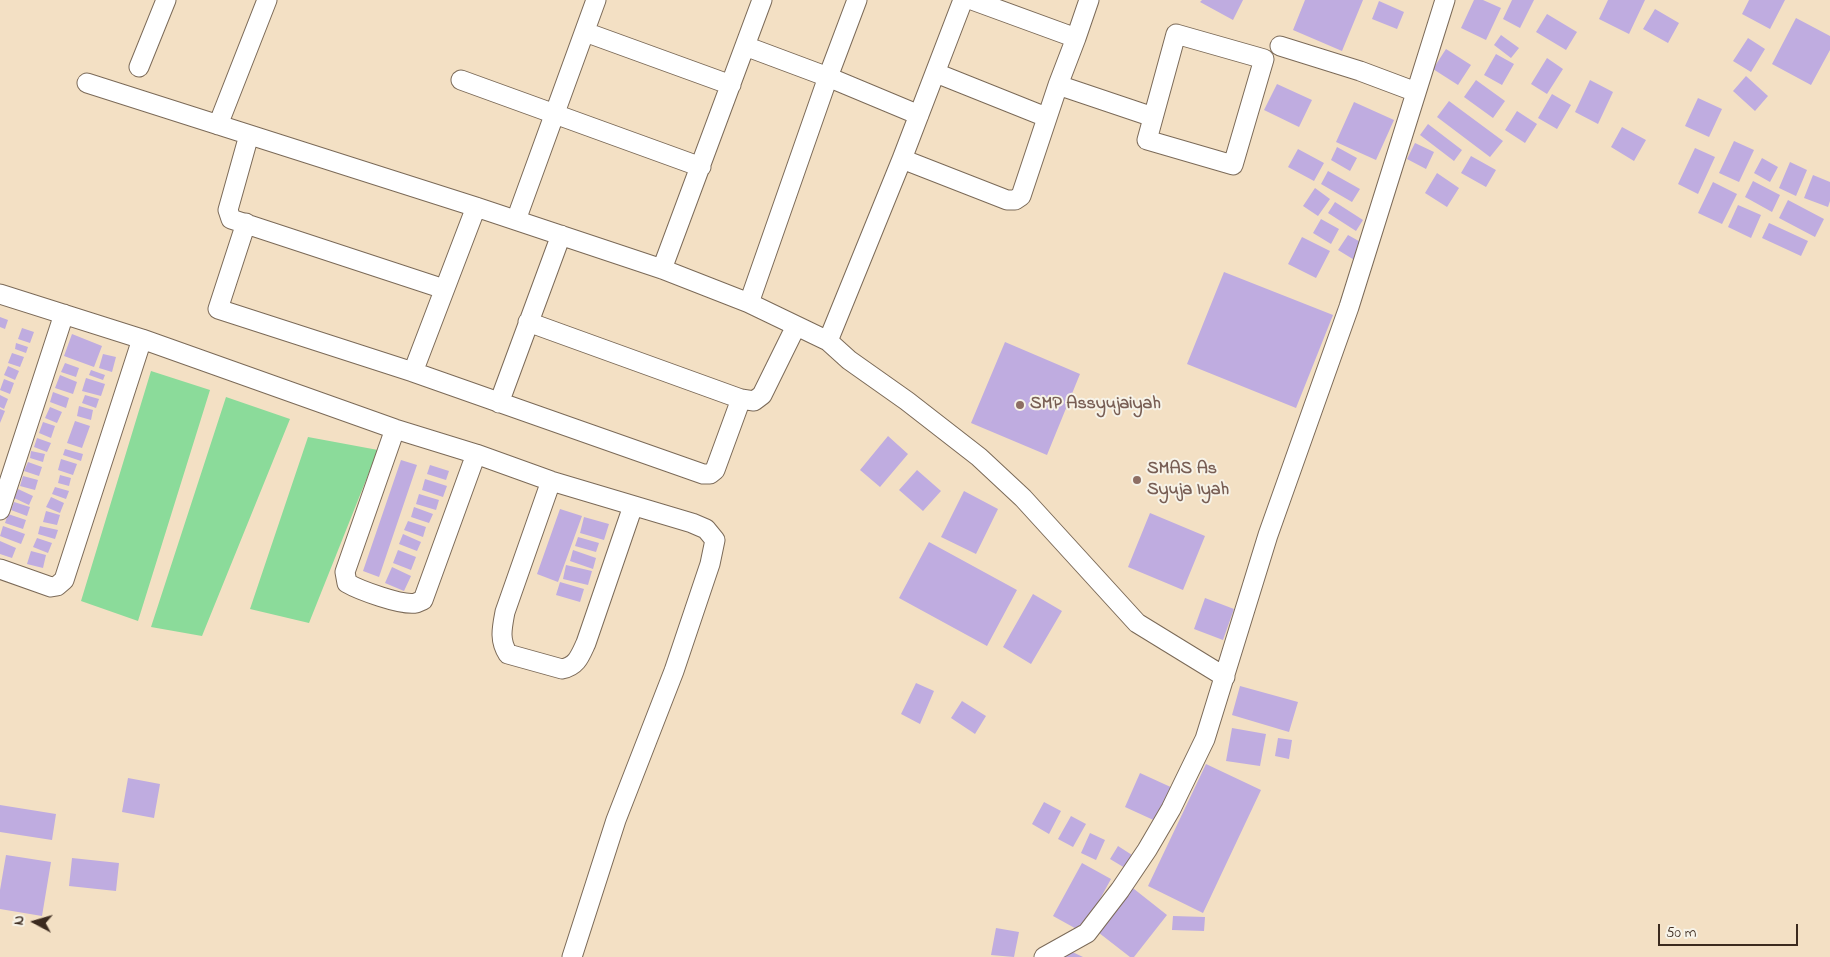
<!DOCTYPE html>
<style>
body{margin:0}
#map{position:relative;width:1830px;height:957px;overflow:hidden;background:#f3e0c4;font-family:"Indie Flower",sans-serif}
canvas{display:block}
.north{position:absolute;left:10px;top:897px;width:50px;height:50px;-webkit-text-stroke:4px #f7f3e8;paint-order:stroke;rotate:276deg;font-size:14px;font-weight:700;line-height:20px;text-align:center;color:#3b2a1e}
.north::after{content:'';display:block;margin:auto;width:18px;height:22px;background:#3b2a1e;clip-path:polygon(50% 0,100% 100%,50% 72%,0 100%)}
.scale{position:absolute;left:1658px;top:924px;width:140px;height:22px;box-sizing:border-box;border:2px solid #3b2a1e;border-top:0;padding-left:6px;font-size:15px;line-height:18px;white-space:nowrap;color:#3b2a1e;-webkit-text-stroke:4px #f7f3e8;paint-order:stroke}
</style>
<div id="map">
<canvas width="1830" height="957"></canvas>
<div class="north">N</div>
<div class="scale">50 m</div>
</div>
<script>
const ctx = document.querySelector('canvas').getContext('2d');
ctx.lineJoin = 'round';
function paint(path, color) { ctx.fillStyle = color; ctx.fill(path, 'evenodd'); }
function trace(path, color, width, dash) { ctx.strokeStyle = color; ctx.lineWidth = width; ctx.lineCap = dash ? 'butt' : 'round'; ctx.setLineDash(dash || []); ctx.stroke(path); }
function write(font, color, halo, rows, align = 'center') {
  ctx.font = font + ' "Indie Flower",sans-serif'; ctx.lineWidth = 4; ctx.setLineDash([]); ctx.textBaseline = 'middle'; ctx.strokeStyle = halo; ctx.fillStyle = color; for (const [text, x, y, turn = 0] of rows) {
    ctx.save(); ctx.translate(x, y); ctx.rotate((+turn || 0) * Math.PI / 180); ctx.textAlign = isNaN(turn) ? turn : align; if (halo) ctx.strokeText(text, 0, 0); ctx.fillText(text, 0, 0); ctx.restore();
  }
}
const green = new Path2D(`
 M 151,371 L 210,390 L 138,621 L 81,601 Z
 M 226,397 L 290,419 L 202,636 L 151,627 Z
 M 308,437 L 378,450 L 309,623 L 250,609 Z`);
const building = new Path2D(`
 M 1202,0 L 1243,0 L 1233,20 L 1200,2 Z
 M 1305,0 L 1363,0 L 1342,51 L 1293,30 Z
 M 1474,0 L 1483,0 L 1501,8 L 1486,40 L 1461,28 Z
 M 1512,0 L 1534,0 L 1520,28 L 1503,19 Z
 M 1608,0 L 1645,0 L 1629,34 L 1599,19 Z
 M 1749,0 L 1785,0 L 1770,29 L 1742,14 Z
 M 1379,1 L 1404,12 L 1397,29 L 1372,19 Z
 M 1655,9 L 1679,23 L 1668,43 L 1643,29 Z
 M 1547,14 L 1577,32 L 1566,50 L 1536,32 Z
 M 1796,18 L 1830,36 L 1830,50 L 1811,85 L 1772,64 Z
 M 1501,35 L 1519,48 L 1511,58 L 1494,45 Z
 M 1748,38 L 1765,49 L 1751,72 L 1733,61 Z
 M 1446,49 L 1471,65 L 1458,85 L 1433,69 Z
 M 1496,54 L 1514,64 L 1502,85 L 1484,75 Z
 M 1547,58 L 1563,69 L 1547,94 L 1531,84 Z
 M 1746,76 L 1768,96 L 1755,111 L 1733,91 Z
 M 1476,80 L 1505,101 L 1493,118 L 1464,97 Z
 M 1590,80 L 1613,92 L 1598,124 L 1575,112 Z
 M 1277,84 L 1312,100 L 1299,127 L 1264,110 Z
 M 1552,94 L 1571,105 L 1557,129 L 1538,118 Z
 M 1698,98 L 1722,109 L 1709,137 L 1685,126 Z
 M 1449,101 L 1503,141 L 1490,157 L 1437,117 Z
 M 1354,102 L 1394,120 L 1376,160 L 1336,142 Z
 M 1517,111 L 1537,124 L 1525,143 L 1505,130 Z
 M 1428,124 L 1462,150 L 1454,161 L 1420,135 Z
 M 1622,127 L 1646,140 L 1634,161 L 1611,147 Z
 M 1734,141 L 1754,150 L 1739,182 L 1719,173 Z
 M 1415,143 L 1434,152 L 1426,169 L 1407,159 Z
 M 1337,147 L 1357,158 L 1350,171 L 1331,160 Z
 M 1695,148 L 1715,157 L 1698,194 L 1678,184 Z
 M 1298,149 L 1324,163 L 1314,181 L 1288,167 Z
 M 1471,156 L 1496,170 L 1486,187 L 1461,173 Z
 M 1762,158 L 1778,167 L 1770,182 L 1754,173 Z
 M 1790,162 L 1807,170 L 1796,196 L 1779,188 Z
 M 1328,171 L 1360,189 L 1352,202 L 1321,184 Z
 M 1437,173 L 1459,188 L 1447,207 L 1425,193 Z
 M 1813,175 L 1830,182 L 1830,201 L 1828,207 L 1804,198 Z
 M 1753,181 L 1780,195 L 1772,212 L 1745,197 Z
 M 1713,182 L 1737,194 L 1722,224 L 1698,213 Z
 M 1315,188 L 1330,199 L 1318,216 L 1303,206 Z
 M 1788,200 L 1824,219 L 1815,237 L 1779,218 Z
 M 1335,202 L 1363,220 L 1356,231 L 1328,213 Z
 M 1738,205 L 1761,215 L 1751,238 L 1728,227 Z
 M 1321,219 L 1339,229 L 1331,244 L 1313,233 Z
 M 1769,223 L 1808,241 L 1801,256 L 1762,238 Z
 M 1348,235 L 1366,245 L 1356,261 L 1338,250 Z
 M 1302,237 L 1330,251 L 1316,278 L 1288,264 Z
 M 1224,272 L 1333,315 L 1296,408 L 1187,364 Z
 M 0,317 L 8,320 L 5,329 L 0,327 Z
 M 22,328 L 34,332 L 30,343 L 18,339 Z
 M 72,334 L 102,346 L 94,367 L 64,356 Z
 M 1005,342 L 1080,374 L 1047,455 L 971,423 Z
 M 16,343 L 28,347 L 26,353 L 15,349 Z
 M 12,353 L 24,357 L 20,367 L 8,363 Z
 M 103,354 L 116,357 L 112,372 L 99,368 Z
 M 65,363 L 79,368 L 76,377 L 61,372 Z
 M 8,366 L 19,371 L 15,380 L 4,375 Z
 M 91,370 L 105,375 L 103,380 L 89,375 Z
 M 60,375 L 77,382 L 73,394 L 55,388 Z
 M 86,378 L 105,384 L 101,396 L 82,391 Z
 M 4,379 L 14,383 L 10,394 L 0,390 Z
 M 53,392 L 69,398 L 66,408 L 50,402 Z
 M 0,395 L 8,399 L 4,409 L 0,407 Z
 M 85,395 L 99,399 L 96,408 L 82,403 Z
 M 79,406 L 93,410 L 91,420 L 77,416 Z
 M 50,407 L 62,412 L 57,423 L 45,418 Z
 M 0,409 L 5,411 L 0,423 Z
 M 75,421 L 90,426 L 82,448 L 67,443 Z
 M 43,422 L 55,426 L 51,438 L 39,433 Z
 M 888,436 L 908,454 L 880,487 L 860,470 Z
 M 37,438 L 51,443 L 47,452 L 34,447 Z
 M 65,449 L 83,454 L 81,461 L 63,455 Z
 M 31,451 L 45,454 L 43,462 L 30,458 Z
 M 61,459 L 77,464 L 73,475 L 58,470 Z
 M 401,460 L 417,465 L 379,577 L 363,571 Z
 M 28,462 L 42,467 L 39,476 L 24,471 Z
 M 430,465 L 449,471 L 446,480 L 427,474 Z
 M 917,470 L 941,491 L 923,511 L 899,490 Z
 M 60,475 L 71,478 L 69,486 L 58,483 Z
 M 23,476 L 38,480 L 35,490 L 20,486 Z
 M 425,479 L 447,486 L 443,497 L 422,490 Z
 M 55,487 L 69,491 L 66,499 L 52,494 Z
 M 18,489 L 33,496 L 29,505 L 14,498 Z
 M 964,491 L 998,509 L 976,554 L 941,537 Z
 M 419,494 L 439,500 L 436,510 L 416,504 Z
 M 51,497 L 64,503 L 60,513 L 46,507 Z
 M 14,502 L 30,507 L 27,516 L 11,510 Z
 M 414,507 L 433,514 L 429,523 L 411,517 Z
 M 560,509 L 582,516 L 558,582 L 537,574 Z
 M 46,511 L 60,515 L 57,525 L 43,522 Z
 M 1150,513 L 1205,536 L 1183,590 L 1128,567 Z
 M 8,514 L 26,520 L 23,529 L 5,523 Z
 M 584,517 L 609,524 L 604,540 L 580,533 Z
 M 408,521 L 426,527 L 423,537 L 404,530 Z
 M 3,526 L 25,534 L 21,544 L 0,536 Z
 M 40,526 L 58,530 L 55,539 L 38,534 Z
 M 403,534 L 421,542 L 417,551 L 399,544 Z
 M 578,537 L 599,543 L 596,552 L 575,546 Z
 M 37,538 L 52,543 L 48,553 L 33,547 Z
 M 0,541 L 16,548 L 12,558 L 0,554 Z
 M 929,542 L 1017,590 L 987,646 L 899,598 Z
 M 398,550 L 416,557 L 411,570 L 393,563 Z
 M 573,550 L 596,558 L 593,569 L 570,561 Z
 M 31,551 L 46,555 L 43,568 L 27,564 Z
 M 566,565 L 592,571 L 588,585 L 563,579 Z
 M 392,567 L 411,576 L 404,591 L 385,583 Z
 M 560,582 L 584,589 L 580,602 L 556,595 Z
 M 1033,594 L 1062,611 L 1031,664 L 1003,647 Z
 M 1205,598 L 1234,609 L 1223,640 L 1194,629 Z
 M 916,683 L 934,691 L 920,724 L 901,714 Z
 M 1240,686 L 1298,702 L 1289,732 L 1232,715 Z
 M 962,701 L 986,716 L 975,734 L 951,718 Z
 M 1232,728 L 1266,734 L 1260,766 L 1226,761 Z
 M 1278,738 L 1292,740 L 1289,759 L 1275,756 Z
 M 1206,764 L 1261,790 L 1203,913 L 1148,886 Z
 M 1140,773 L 1175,789 L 1160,823 L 1125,807 Z
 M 128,778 L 160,784 L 154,818 L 122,812 Z
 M 1044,802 L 1061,811 L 1049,834 L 1032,824 Z
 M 0,805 L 56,814 L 52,840 L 0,832 Z
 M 1071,816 L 1086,824 L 1073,847 L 1058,839 Z
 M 1090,833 L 1105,840 L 1096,860 L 1081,853 Z
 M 1118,846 L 1132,855 L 1125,868 L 1110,859 Z
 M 6,855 L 51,862 L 42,916 L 0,909 L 0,890 Z
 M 72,858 L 119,863 L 116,891 L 69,886 Z
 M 1082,863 L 1111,879 L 1082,932 L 1053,916 Z
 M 1129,885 L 1167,915 L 1134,957 L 1130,957 L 1094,929 Z
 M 1173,916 L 1205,917 L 1204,931 L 1172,930 Z
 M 996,928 L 1019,932 L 1014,957 L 991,955 Z
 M 1066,949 L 1083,957 L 1062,957 Z`);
const street = new Path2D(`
 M 972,0 L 1076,38 L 1058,85 L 1153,117
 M 585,32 L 731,85
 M 1176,34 L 1264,59 L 1233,165 L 1147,140 Z
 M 1076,38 L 1089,0
 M 745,46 L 828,77 L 857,0
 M 1280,46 L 1360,71 L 1416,92
 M 139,67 L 166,0
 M 936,73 L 1046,117
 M 461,80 L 701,167
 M 87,83 L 476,207 L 662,269 L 749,303 L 828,341 L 849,360 L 907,401 L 979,457 L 1023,498 L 1137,623 L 1225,677
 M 218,125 L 267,0
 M 249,135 L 228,210 L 231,219 L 444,289
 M 902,159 L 1007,200 L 1015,200 L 1021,196 L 1058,85
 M 476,207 L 413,372 L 703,474 L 710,474 L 715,470 L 741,399
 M 516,220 L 596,0
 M 246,223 L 218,309 L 413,372
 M 662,269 L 762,0
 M 0,294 L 142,339 L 395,429 L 476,454 L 551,481 L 692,523 L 706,529 L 715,540 L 710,564 L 674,671 L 616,820 L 572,957
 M 749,303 L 828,77 L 919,115
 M 528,322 L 741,399 L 754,401 L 762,395 L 796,326
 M 828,341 L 902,159 L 963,0
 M 499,403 L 561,235
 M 395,429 L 345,572 L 347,583 C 359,590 402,606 416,603 C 416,603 423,600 423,600 L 476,454
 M 551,481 L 505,612 C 502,628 499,640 508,654 L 562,669 C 577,666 580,656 586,643 L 633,506
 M 0,510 L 64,314
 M 0,569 L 51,587 L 57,586 L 64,580 L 142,339
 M 1044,957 L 1087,933 L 1120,890 L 1147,850 L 1171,809 L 1205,739 L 1268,535 L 1349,307 L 1445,0`);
const markers = [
 [1020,405,5,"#8d6e63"],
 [1137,480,5,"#8d6e63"]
];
const educationNames = [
 ["SMP Assyujaiyah",1030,405],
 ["SMAS As",1147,470],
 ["Syuja Iyah",1147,491]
];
paint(green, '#8bdb9a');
paint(building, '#bface0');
trace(street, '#7b6a58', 21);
trace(street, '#fff', 19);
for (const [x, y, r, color] of markers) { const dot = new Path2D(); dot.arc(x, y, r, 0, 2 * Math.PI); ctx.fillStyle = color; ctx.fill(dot); trace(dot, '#f7f3e8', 2); }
write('bold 18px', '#785e54', '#f7f3e8', educationNames, 'left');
</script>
